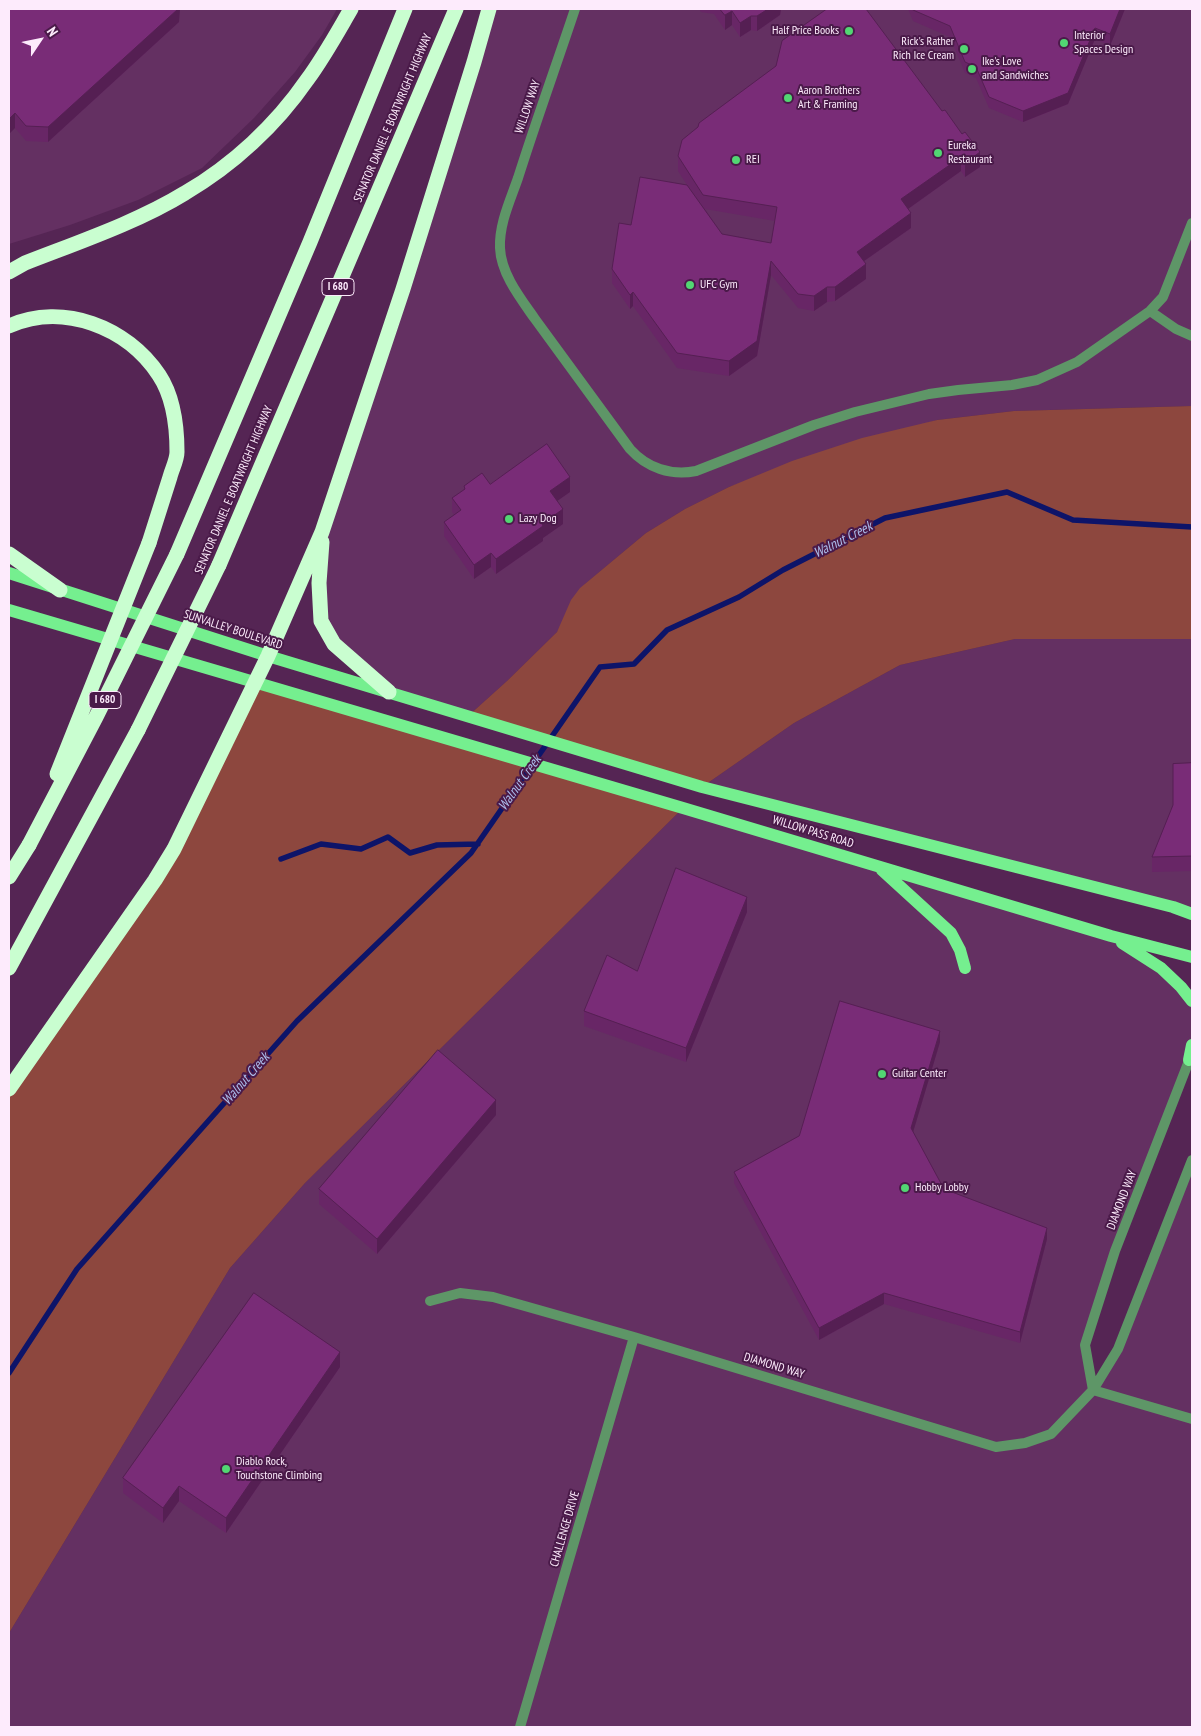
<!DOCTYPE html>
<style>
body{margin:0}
#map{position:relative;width:1201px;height:1736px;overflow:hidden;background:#552554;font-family:"PT Sans Narrow",sans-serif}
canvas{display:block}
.frame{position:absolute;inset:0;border:10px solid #fdebfc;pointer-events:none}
.north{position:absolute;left:15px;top:15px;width:50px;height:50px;-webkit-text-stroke:4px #4a1a49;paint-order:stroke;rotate:56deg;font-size:14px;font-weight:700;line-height:20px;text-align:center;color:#fdebfc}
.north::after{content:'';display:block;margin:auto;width:18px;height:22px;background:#fdebfc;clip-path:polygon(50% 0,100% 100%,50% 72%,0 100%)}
</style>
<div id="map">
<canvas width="1201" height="1736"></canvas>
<div class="frame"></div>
<div class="north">N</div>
</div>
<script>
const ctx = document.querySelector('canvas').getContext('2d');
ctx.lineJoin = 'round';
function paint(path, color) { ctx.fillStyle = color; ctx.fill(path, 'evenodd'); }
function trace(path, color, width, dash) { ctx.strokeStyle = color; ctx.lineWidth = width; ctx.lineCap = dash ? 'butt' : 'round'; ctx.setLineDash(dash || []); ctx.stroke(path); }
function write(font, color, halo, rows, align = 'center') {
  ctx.font = font + ' "PT Sans Narrow",sans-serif'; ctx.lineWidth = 4; ctx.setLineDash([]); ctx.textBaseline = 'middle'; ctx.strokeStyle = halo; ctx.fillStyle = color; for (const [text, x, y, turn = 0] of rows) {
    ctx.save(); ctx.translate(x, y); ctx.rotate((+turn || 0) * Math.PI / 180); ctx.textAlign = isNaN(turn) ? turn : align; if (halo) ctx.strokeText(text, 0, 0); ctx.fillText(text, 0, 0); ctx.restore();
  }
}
const built = new Path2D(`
 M 9,9 L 337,9 L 322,35 L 295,72 L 254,118 L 202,168 L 138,200 L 70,225 L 9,244 Z
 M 489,9 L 1192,9 L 1192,406 L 1014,411 L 937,420 L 729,487 L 685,509 L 646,533 L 585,584 L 557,632 L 507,681 L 467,717 L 389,692 L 334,644 L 319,583 L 322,532 Z
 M 1015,639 L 1192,639 L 1192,914 L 702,787 L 794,723 L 900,665 Z
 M 683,808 L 1111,936 L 1161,968 L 1192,1001 L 1192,1045 L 1085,1345 L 1093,1389 L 1118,1349 L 1192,1160 L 1192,1727 L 9,1727 L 9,1633 L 230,1268 L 305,1183 Z`);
const green = new Path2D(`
 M 1192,406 L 1192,639 L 1015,639 L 900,665 L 794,723 L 702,787 L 467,717 L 507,681 L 557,632 L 571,600 L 580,588 L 646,533 L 685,509 L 729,487 L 792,461 L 862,438 L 937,420 L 1014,411 Z
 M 255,682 L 683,808 L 305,1183 L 230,1268 L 9,1633 L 9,1089 L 155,880 Z`);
const stream = new Path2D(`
 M 281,859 L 321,844 L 361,849 L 388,837 L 410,853 L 437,845 L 478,844
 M 9,1373 L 77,1269 L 297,1021 L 471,853 L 600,667 L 634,664 L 667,630 L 739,597 L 783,570 L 885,518 L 1007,492 L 1073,520 L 1192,527`);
const street = new Path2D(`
 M 575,9 C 556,66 536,121 518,178 C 510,201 499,224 500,248 C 501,274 521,299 535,319 L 630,449 C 647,468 671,476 696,471 L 814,425 L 855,412 L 929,394 L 958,390 L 1012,385 L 1037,380 L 1077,362 L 1150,311 L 1163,297 L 1192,223
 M 1150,311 L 1176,329 L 1192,336
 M 430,1301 L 460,1293 L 493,1297 L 634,1337 L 996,1447 L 1025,1443 L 1051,1434 L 1093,1390 L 1118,1349 L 1192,1160
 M 1093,1390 L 1085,1345 L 1115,1251 L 1192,1053
 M 1093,1390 L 1192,1419
 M 520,1727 L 634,1337`);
const primary = new Path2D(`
 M 9,573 L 268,656 L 702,787 L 1173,907 L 1192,914
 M 9,610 L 683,808 L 1111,936 L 1192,957
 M 882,870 L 951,933 L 960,950 L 965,968
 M 1122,943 L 1161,968 L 1181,987 L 1192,1001
 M 1189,1060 L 1192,1045`);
const highway = new Path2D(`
 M 9,272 L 25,263 C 76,243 138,222 185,193 C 233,165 276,125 307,80 C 324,57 337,33 351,9
 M 9,326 C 63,302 127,327 159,375 C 173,396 177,427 177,452 C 177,460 172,469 170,477 C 163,499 156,521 149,543
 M 322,542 L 319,583 L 321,621 L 334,644 L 389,692
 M 9,554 L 60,590
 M 177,554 L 310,242 L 405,9
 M 219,565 L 456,9
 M 9,877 L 29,845
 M 9,968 L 138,730
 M 9,1089 L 155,880 L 174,849 L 268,656 L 322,532 L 403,289 L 474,62 L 489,9`);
const highwayBridge = new Path2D(`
 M 138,730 L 219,565
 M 57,774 L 149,543
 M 29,845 L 96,717 L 177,554`);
const wall = new Path2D(`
 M 9,9 L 179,22 L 48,142 L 26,141 L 15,128 Z
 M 699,9 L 781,9 L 780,15 L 757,31 L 751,30 L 740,37 L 732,25 L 725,30 L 714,14 L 701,12 Z
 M 908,9 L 1125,9 L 1110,46 L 1095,39 L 1068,104 L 1023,122 L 989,108 L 976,78 L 965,73 L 950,37 L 913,21 Z
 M 782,41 L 980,167 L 965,177 L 961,171 L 908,209 L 911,228 L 864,261 L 866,279 L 835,301 L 827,302 L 814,311 L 798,308 L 771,275 L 757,356 L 729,376 L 677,368 L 633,306 L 630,309 L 612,283 L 612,269 L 631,225 L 687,185 L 678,171 L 678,156 L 776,66 ZM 705,209 L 775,221 L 771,243 L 722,234 Z
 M 490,484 L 570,492 L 557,501 L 563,524 L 543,538 L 543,541 L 496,574 L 491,567 L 474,579 L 444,536 L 444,522 L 454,515 L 452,512 L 452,498 L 464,489 L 464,486 Z
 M 1192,763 L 1192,871 L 1152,872 L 1152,857 Z
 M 747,912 L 686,1062 L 584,1026 L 584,1011 L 637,971 Z
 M 940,1042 L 913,1132 L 944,1189 L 1047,1239 L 1020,1343 L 884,1304 L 819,1340 L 734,1183 L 734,1172 L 799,1136 Z
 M 496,1115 L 377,1254 L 319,1204 L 319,1189 Z
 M 340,1367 L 226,1533 L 179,1501 L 163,1523 L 123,1493 L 123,1478 Z`);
const shadedWall = new Path2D(`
 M 178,9 L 180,9 L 179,22 L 48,142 L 48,127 Z
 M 768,9 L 781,9 L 780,15 L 757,31 L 757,16 Z
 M 1120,9 L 1125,9 L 1110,46 L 1110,34 Z
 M 732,11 L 732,25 L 725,30 L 725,15 Z
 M 751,16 L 751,30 L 740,37 L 740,23 Z
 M 1095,28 L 1095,39 L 1068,104 L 1023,122 L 1023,111 Z
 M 15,113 L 15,128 L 9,134 L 9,119 Z
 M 980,152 L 980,167 L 965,177 L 965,163 Z
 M 961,157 L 961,171 L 901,214 L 901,199 Z
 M 911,213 L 911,228 L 857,266 L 857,252 Z
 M 771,261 L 771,275 L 757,356 L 729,376 L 729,361 Z
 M 866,264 L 866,279 L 835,301 L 835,287 Z
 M 827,287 L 827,302 L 814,311 L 814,296 Z
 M 633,292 L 633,306 L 630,309 L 630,295 Z
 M 570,477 L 570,492 L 550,506 L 550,491 Z
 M 563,509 L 563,524 L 543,538 L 543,541 L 496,574 L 496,559 L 542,524 Z
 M 491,553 L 491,567 L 474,579 L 474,565 Z
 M 747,897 L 747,912 L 686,1062 L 686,1048 Z
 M 940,1031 L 940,1042 L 911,1139 L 911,1128 Z
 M 496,1100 L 496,1115 L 377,1254 L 377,1239 Z
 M 1047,1228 L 1047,1239 L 1020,1343 L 1020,1332 Z
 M 884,1293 L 884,1304 L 819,1340 L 819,1328 Z
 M 340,1352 L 340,1367 L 226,1533 L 226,1518 Z
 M 179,1486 L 179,1501 L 163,1523 L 163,1508 Z`);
const building = new Path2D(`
 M 9,9 L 178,9 L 48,127 L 26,126 L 15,113 L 9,119 Z
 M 720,9 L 768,9 L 757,16 L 751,16 L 740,23 L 732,11 L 725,15 Z
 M 827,9 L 866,9 L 942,111 L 945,110 L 962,134 L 965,132 L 980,152 L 965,163 L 961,157 L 901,199 L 911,213 L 857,252 L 866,264 L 835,287 L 827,287 L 814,296 L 798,294 L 771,261 L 757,341 L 729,361 L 677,353 L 633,292 L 630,295 L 612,269 L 619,223 L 631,225 L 640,177 L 687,185 L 722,234 L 771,243 L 777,207 L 703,195 L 678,156 L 682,140 L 698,127 L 699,123 L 776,66 L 782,41 Z
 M 913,9 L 1120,9 L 1110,34 L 1095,28 L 1068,93 L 1023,111 L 989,97 L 976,67 L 965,62 L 950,26 L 913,10 Z
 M 547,444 L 570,477 L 550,491 L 563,509 L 542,524 L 543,526 L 496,559 L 491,553 L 474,565 L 444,522 L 461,510 L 452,498 L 465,489 L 464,486 L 482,473 L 490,484 Z
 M 1192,763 L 1192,856 L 1152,857 L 1173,805 L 1173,764 Z
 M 676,868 L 747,897 L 686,1048 L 584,1011 L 607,955 L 637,971 Z
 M 840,1001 L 940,1031 L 911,1128 L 944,1189 L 1047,1228 L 1020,1332 L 884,1293 L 819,1328 L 734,1172 L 799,1136 Z
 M 438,1050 L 496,1100 L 377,1239 L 319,1189 Z
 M 254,1293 L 340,1352 L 226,1518 L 179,1486 L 163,1508 L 123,1478 Z`);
const markers = [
 [849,31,5,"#52d673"],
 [1064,43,5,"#52d673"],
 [964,49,5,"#52d673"],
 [972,69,5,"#52d673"],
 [788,98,5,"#52d673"],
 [938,153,5,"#52d673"],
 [736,160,5,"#52d673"],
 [690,285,5,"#52d673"],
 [509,519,5,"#52d673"],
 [882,1074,5,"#52d673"],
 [905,1188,5,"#52d673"],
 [226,1469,5,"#52d673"]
];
const shields = [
 [338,287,32],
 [105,700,32]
];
const shieldNames = [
 ["I 680",338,287],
 ["I 680",105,700]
];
const poiNames = [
 ["Half Price Books",839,31,"right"],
 ["Interior",1074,36],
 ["Spaces Design",1074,50],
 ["Rick's Rather",954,42,"right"],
 ["Rich Ice Cream",954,56,"right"],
 ["Ike's Love",982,62],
 ["and Sandwiches",982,76],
 ["Aaron Brothers",798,91],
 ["Art & Framing",798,105],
 ["Eureka",948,146],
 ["Restaurant",948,160],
 ["REI",746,160],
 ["UFC Gym",700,285],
 ["Lazy Dog",519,519],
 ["Guitar Center",892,1074],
 ["Hobby Lobby",915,1188],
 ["Diablo Rock,",236,1462],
 ["Touchstone Climbing",236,1476]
];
const streetNames = [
 ["WILLOW WAY",528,107,-71],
 ["SENATOR DANIEL E BOATWRIGHT HIGHWAY",393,118,-67],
 ["SENATOR DANIEL E BOATWRIGHT HIGHWAY",234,490,-67],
 ["SUNVALLEY BOULEVARD",233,630,18],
 ["WILLOW PASS ROAD",813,832,17],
 ["DIAMOND WAY",1122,1200,-69],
 ["DIAMOND WAY",774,1366,17],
 ["CHALLENGE DRIVE",565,1529,-74]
];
const waterNames = [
 ["Walnut Creek",843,540,-27],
 ["Walnut Creek",520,783,-55],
 ["Walnut Creek",246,1079,-49]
];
paint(built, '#643062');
paint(green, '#8d473e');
trace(stream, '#0d1469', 5.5);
trace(street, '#5e9667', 10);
trace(primary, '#75ef8f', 12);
trace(highway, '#c9fed0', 15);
trace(highwayBridge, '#c9fed0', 15);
paint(wall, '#682666');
paint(shadedWall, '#551f53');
paint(building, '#792c77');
trace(building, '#551f53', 1);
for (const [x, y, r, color] of markers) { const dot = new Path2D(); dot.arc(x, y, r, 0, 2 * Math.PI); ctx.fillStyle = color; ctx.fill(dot); trace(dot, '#4a1a49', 2); }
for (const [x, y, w] of shields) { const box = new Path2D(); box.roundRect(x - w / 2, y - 8.5, w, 17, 4); ctx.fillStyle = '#4a1a49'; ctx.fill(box); trace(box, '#fdebfc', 1); }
write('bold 11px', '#fdebfc', null, shieldNames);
write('12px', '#fdebfc', '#4a1a49', poiNames, 'left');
write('12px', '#fdebfc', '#4a1a49', streetNames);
write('italic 14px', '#adbfed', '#4a1a49', waterNames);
</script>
